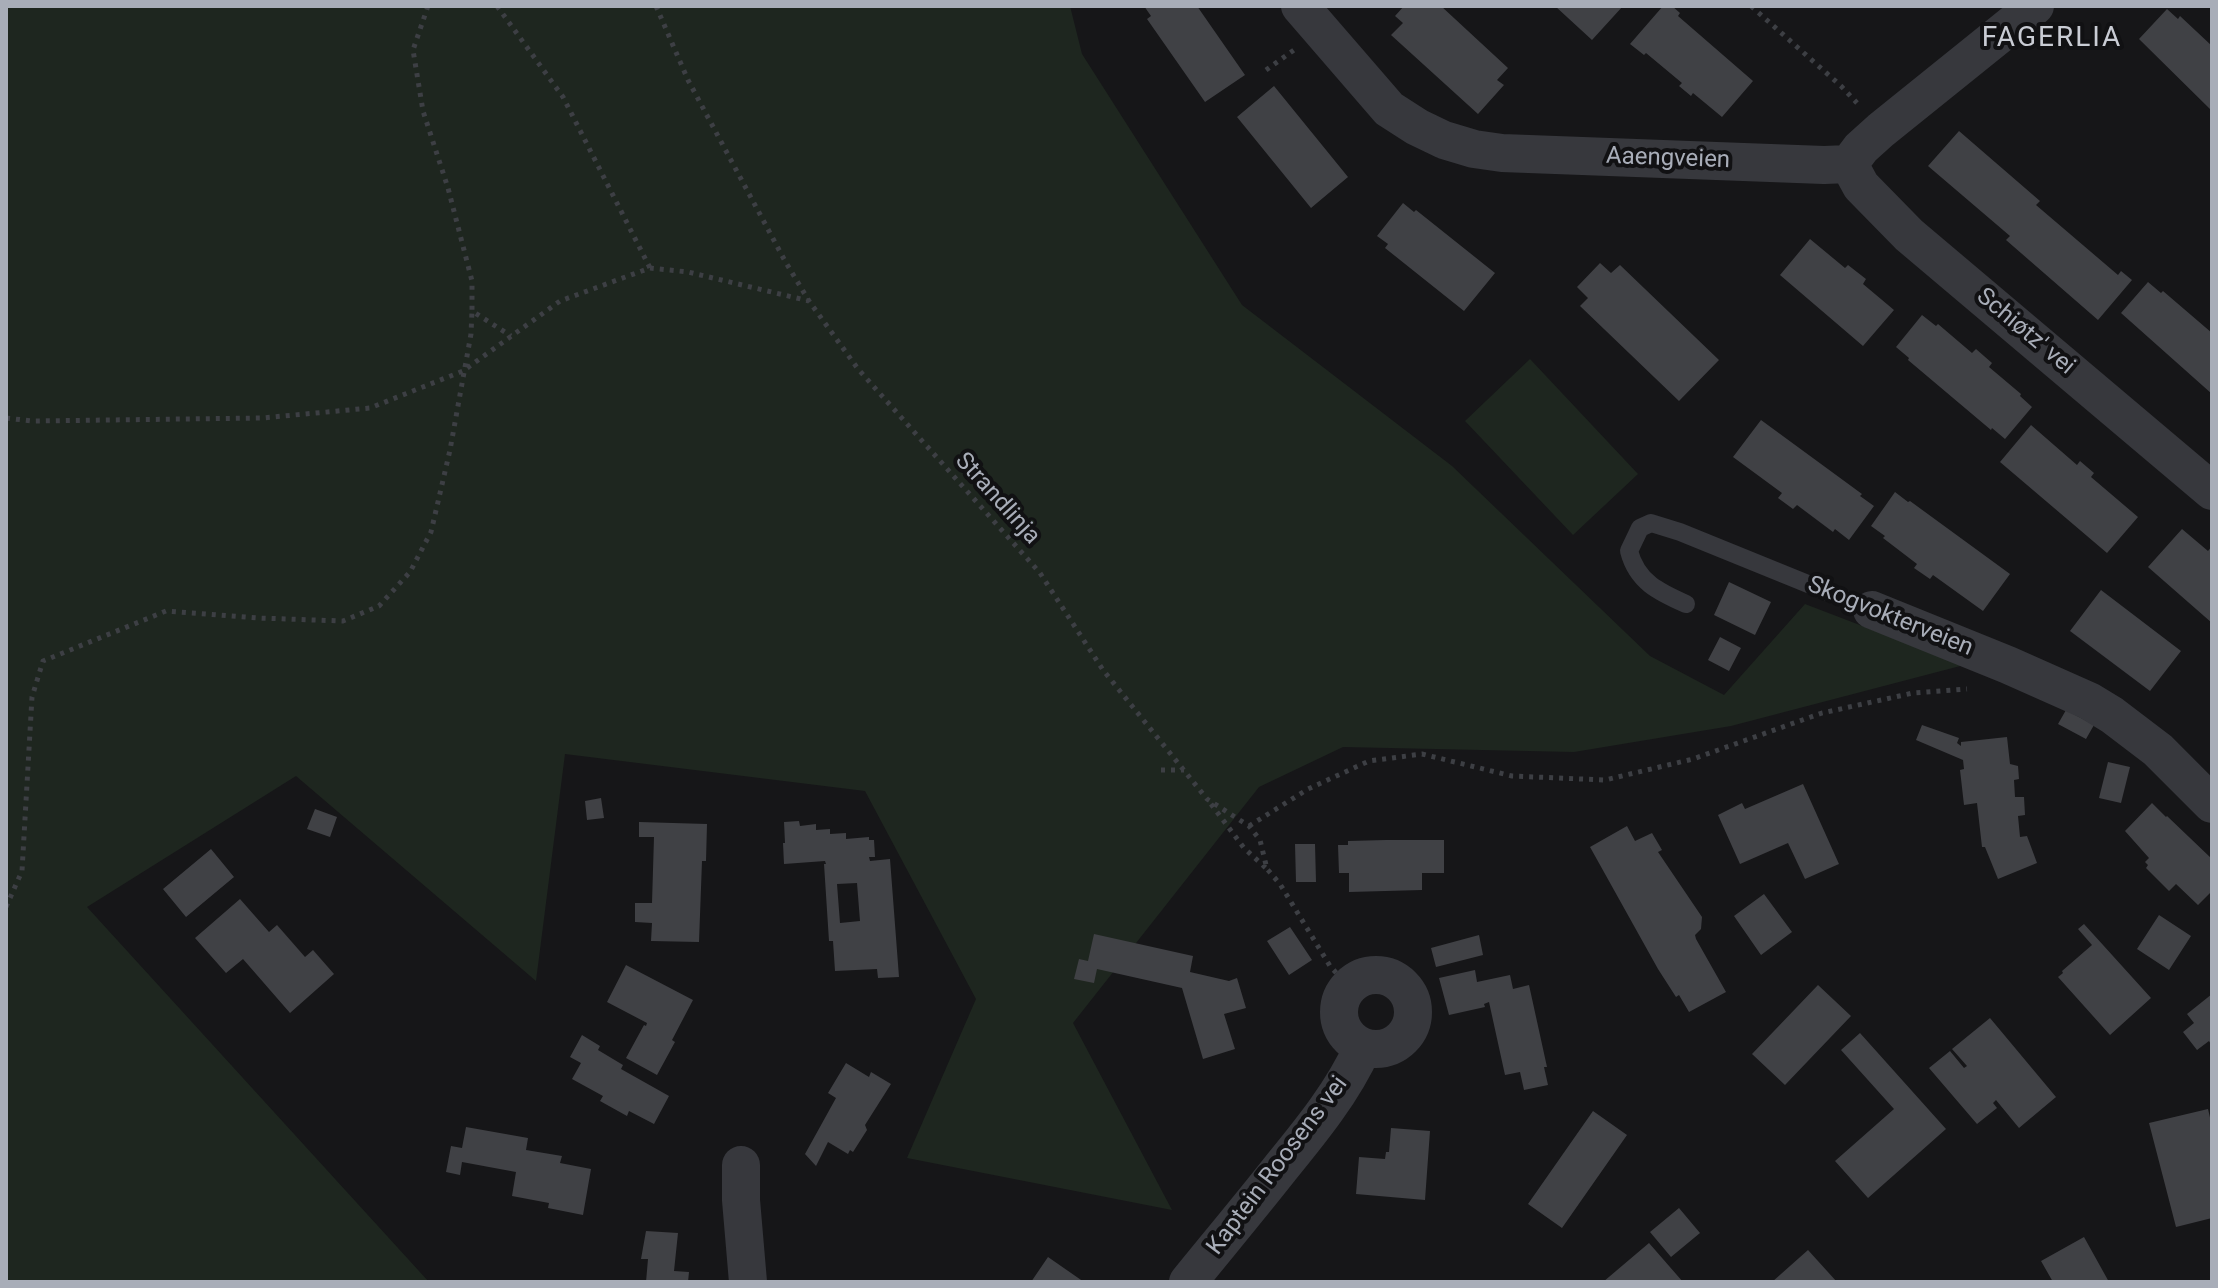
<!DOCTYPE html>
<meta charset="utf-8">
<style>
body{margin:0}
#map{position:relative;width:2218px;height:1288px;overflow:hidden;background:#161618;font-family:Roboto,sans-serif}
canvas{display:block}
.frame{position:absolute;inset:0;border:8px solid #a8adb8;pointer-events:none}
</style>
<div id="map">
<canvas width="2218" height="1288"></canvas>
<div class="frame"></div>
</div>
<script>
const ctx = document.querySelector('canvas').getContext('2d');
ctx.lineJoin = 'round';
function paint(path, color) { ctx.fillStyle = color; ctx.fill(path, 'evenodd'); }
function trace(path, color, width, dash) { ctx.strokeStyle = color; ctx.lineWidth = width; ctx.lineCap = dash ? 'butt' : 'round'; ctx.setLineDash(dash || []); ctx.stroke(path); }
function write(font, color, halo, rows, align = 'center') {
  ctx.font = font + ' Roboto,sans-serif'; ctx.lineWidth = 8; ctx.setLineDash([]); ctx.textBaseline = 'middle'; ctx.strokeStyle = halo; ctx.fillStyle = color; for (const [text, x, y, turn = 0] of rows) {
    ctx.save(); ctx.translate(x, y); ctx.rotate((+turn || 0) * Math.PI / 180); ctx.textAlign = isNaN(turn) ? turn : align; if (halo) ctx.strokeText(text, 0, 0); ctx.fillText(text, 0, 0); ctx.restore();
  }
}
const green = new Path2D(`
 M 6,6 L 1070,6 L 1082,54 L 1242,305 L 1452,466 L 1650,656 L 1724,695 L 1805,604 L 1964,665 L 1731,726 L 1574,752 L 1343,747 L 1259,787 L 1073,1023 L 1172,1210 L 907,1158 L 976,999 L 865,791 L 565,754 L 536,981 L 296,776 L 87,907 L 429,1282 L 6,1282 Z
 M 1530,359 L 1638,474 L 1573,535 L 1465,421 Z`);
const building = new Path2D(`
 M 1144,6 L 1197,6 L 1245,75 L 1205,102 L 1147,19 L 1151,16 Z
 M 1404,6 L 1441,6 L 1508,68 L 1497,80 L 1504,85 L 1478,114 L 1391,35 L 1403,23 L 1395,16 Z
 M 1555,6 L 1623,6 L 1592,40 Z
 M 1663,6 L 1672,6 L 1680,13 L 1678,16 L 1753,81 L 1722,117 L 1693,93 L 1691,96 L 1679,86 L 1682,83 L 1646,53 L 1644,55 L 1630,44 Z
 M 2167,9 L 2178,19 L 2180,16 L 2212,46 L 2212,111 L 2139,39 Z
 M 1274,86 L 1348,177 L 1311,208 L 1237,117 Z
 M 1959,131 L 2040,201 L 2036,205 L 2118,275 L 2121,271 L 2132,280 L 2098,320 L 2006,240 L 2010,236 L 1928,166 Z
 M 1403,203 L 1414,212 L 1416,210 L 1495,273 L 1464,311 L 1385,248 L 1388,244 L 1377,236 Z
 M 1810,239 L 1845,268 L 1848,265 L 1866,279 L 1863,284 L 1894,310 L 1863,346 L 1780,275 Z
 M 1600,263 L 1611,273 L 1620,265 L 1719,360 L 1679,401 L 1580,306 L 1588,298 L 1577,287 Z
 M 2148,282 L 2161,293 L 2163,291 L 2212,333 L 2212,394 L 2121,313 Z
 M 1922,315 L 1936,326 L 1938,324 L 1972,353 L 1976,349 L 1992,363 L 1989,367 L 2021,394 L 2020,396 L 2032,407 L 2005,439 L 1992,428 L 1991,430 L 1908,360 L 1909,358 L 1896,347 Z
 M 1761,420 L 1862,494 L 1860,496 L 1874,506 L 1849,540 L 1835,529 L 1833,532 L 1797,505 L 1793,509 L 1778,498 L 1782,493 L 1733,457 Z
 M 2031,425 L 2077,465 L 2080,461 L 2094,473 L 2091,477 L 2138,517 L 2107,553 L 2000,462 Z
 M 1895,492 L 1908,502 L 1910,501 L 2010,574 L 1983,611 L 1933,575 L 1930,579 L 1914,568 L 1917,564 L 1883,538 L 1885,536 L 1871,526 Z
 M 2182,529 L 2208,551 L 2212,546 L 2212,623 L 2148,567 Z
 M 1729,582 L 1771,602 L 1755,635 L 1714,615 Z
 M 2101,590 L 2181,651 L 2150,691 L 2070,631 Z
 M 1720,637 L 1741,648 L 1729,671 L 1708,660 Z
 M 2066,710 L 2094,725 L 2086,739 L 2058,724 Z
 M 1922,725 L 1959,738 L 1957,743 L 1961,746 L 1961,742 L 2007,737 L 2010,764 L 2018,766 L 2019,779 L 2014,780 L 2015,797 L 2024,797 L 2025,815 L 2018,816 L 2020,837 L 2027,836 L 2037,863 L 1998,879 L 1985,847 L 1982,847 L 1977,803 L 1964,805 L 1960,770 L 1964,769 L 1963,760 L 1916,740 Z
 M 2108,762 L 2130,767 L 2121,803 L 2099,798 Z
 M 1803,784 L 1839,864 L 1805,879 L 1788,843 L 1740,864 L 1718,815 L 1742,803 L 1745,809 Z
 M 601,798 L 604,818 L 587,820 L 585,801 Z
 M 2152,803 L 2166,817 L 2167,816 L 2212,859 L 2212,891 L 2198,905 L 2176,884 L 2169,891 L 2146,868 L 2148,865 L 2145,862 L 2149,858 L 2125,831 Z
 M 315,809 L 337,817 L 330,837 L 307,829 Z
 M 799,821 L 800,826 L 816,824 L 816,830 L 830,829 L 830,834 L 846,833 L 846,839 L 869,837 L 869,840 L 874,840 L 875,857 L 869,857 L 870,861 L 890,859 L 899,977 L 878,978 L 877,969 L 835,971 L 833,941 L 829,941 L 824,864 L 826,864 L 825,861 L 784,864 L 783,843 L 785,843 L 784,822 ZM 857,883 L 860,921 L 840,923 L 837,884 Z
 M 639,822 L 707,824 L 706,861 L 702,861 L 699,942 L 651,941 L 652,923 L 635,922 L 635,903 L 652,903 L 654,837 L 639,837 Z
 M 1627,826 L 1635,841 L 1652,833 L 1662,850 L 1658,852 L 1702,917 L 1701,929 L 1695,935 L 1696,939 L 1726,992 L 1689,1012 L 1679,995 L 1676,997 L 1658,969 L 1590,847 Z
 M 1386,840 L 1444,840 L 1444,873 L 1422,873 L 1422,890 L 1349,892 L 1349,873 L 1339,873 L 1338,845 L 1348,845 L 1348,841 Z
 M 1295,844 L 1315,844 L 1316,882 L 1296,882 Z
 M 211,849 L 234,877 L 186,917 L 163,889 Z
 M 1764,894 L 1792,932 L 1761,955 L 1734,916 Z
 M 240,899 L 269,932 L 277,925 L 305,957 L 313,950 L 334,974 L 290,1013 L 243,959 L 226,973 L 195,938 Z
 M 2159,915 L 2191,936 L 2169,970 L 2137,949 Z
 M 2084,924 L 2151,998 L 2110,1035 L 2058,977 L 2063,973 L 2062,971 L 2092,945 L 2078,929 Z
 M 1290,927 L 1312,960 L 1289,975 L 1267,941 Z
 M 1094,934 L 1193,956 L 1190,972 L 1229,981 L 1237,978 L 1246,1008 L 1224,1014 L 1235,1049 L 1203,1059 L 1182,988 L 1097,969 L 1094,983 L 1074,979 L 1079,959 L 1088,961 Z
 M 1479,935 L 1483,955 L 1436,967 L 1431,948 Z
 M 626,965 L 693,1000 L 672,1040 L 675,1042 L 657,1075 L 626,1058 L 644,1025 L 646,1026 L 647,1023 L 607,1002 Z
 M 1475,970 L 1477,982 L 1510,975 L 1513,989 L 1529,985 L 1547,1067 L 1544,1067 L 1548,1085 L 1524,1090 L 1520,1072 L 1505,1075 L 1489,1002 L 1484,1004 L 1485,1007 L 1449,1015 L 1439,978 Z
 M 1818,985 L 1851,1016 L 1785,1085 L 1752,1054 Z
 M 2212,994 L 2212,1046 L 2209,1041 L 2197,1050 L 2183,1032 L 2194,1023 L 2187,1014 Z
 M 1990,1018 L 2056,1097 L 2019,1128 L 1996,1100 L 1993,1103 L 1997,1108 L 1977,1124 L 1929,1068 L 1950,1051 L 1964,1068 L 1967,1066 L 1952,1049 Z
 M 1860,1033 L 1946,1129 L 1868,1198 L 1835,1161 L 1894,1109 L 1841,1050 Z
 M 582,1035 L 600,1046 L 598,1050 L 623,1065 L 621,1069 L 669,1096 L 654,1124 L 629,1111 L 627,1116 L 600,1101 L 603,1096 L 572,1079 L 581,1063 L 570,1057 Z
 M 846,1063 L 869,1077 L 871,1072 L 891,1084 L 865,1125 L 867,1130 L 853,1152 L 850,1150 L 848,1154 L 828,1142 L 816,1166 L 805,1154 L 836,1098 L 828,1093 Z
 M 2208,1109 L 2212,1126 L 2212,1218 L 2176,1227 L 2149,1123 Z
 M 1593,1111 L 1627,1135 L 1562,1228 L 1528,1204 Z
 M 466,1127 L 528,1138 L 526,1150 L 562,1156 L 560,1163 L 591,1169 L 583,1215 L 548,1208 L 549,1203 L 512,1196 L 516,1172 L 462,1162 L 460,1175 L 446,1172 L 451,1146 L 462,1148 Z
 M 1391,1128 L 1430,1131 L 1425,1200 L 1356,1194 L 1359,1157 L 1385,1159 L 1386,1152 L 1389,1152 Z
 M 1679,1208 L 1700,1233 L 1671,1257 L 1650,1232 Z
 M 646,1231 L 678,1233 L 674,1271 L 689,1272 L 688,1282 L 646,1282 L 648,1259 L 641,1259 Z
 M 2084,1237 L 2109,1282 L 2053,1282 L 2041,1261 Z
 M 1649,1243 L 1683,1282 L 1603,1282 Z
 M 1808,1250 L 1837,1282 L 1772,1282 Z
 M 1048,1257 L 1084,1282 L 1031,1282 Z`);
const path = new Path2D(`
 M 428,6 L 413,50 L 423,111 L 448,188 L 472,281 L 472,311 L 511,336
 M 497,6 L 563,97 L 650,268
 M 656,6 L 688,80 L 785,261 L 809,301 L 858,369 L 1040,573 L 1103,670 L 1207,799 L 1249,826 L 1260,840 L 1267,869 L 1280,884 L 1330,966 L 1349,987
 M 1751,6 L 1841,86 L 1857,103
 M 1266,70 L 1294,50
 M 6,418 L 32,421 L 262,418 L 370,408 L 463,371 L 560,301 L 650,268 L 688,272 L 809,301
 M 1161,770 L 1184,770
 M 1211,804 L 1244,848 L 1267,869
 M 1249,826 L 1308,789 L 1369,761 L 1422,754 L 1512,776 L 1605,780 L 1693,759 L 1822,713 L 1913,693 L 1967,689
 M 6,907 L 22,871 L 32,697 L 43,661 L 166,611 L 258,618 L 343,621 L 379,606 L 410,572 L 431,532 L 450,450 L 471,334 L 472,311`);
const service = new Path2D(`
 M 1686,604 C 1659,592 1637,582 1629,551 L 1640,528 L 1651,523 L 1680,532 L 1872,610`);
const minor = new Path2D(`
 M 1300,6 L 1389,109 L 1417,127 L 1444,140 L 1474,149 L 1502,153 L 1824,165 L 1849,164
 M 1849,164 L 1861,186 L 1909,235 L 2212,491
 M 1849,164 L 1861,148 L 1881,130 L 2035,6
 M 1872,610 L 2008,665 L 2089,701 L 2112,715 L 2158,750 L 2212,804
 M1339 1012a37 37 0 1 1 74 0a37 37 0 1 1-74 0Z
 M 741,1165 L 741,1200 L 748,1282
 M 1188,1282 C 1218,1245 1249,1208 1279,1170 C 1310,1132 1343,1092 1363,1047`);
const streetNames = [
 ["Aaengveien",1668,159,2],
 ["Schiøtz' vei",2025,332,40],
 ["Strandlinja",997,499,48],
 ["Skogvokterveien",1890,617,22],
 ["Kaptein Roosens vei",1278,1166,-53]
];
const quarterNames = [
 ["FAGERLIA",2052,39]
];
paint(green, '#1e261f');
paint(building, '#404145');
trace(path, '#3d3f44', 5, [4, 6]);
trace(service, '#37383d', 18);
trace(minor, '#37383d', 38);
write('24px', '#a8adb8', '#111113', streetNames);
ctx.letterSpacing = '2px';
write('28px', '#c9ccd4', '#111113', quarterNames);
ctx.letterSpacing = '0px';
</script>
